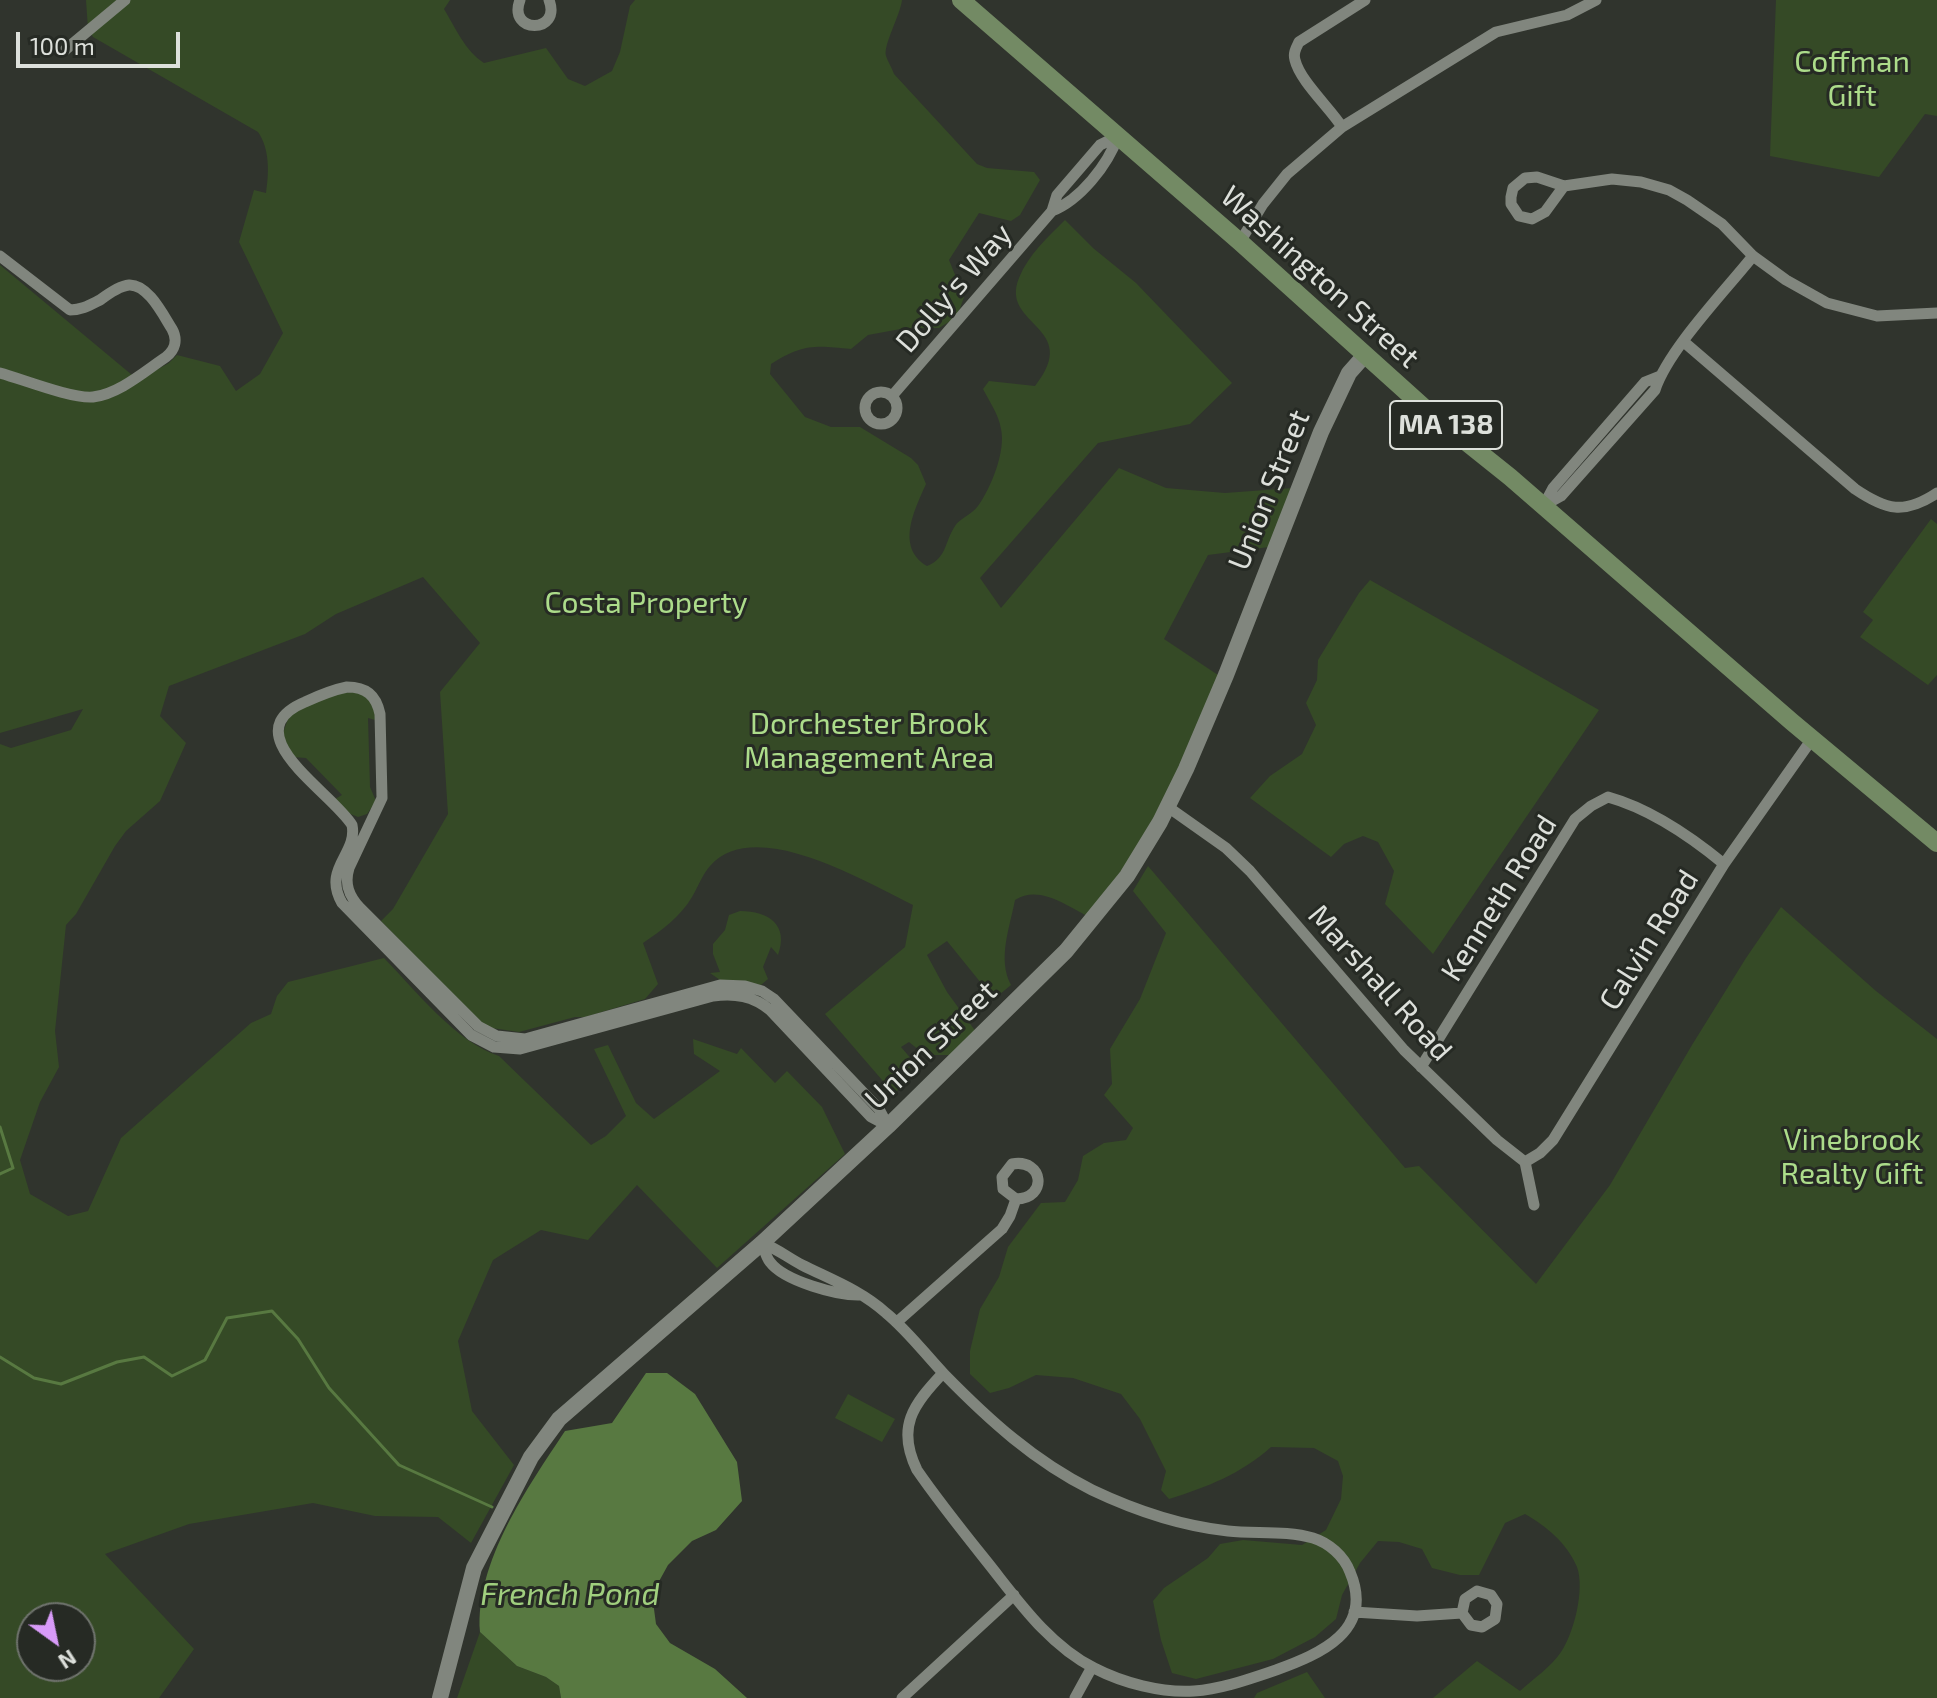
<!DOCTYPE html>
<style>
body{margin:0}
#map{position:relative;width:1937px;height:1698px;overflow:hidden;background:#30342d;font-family:"Exo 2",sans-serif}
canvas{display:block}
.north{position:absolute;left:16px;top:1602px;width:80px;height:80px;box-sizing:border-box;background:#262a24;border:2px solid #6f736d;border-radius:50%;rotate:147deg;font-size:22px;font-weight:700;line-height:32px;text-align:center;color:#dde0db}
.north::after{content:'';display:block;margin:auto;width:28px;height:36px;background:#d89bf8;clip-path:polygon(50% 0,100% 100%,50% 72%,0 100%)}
.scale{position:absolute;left:16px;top:32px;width:164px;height:36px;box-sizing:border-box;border:4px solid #dde0db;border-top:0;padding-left:10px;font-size:24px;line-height:28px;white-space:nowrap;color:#dde0db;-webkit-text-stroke:6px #262a24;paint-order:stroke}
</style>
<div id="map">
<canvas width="1937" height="1698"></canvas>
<div class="north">N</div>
<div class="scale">100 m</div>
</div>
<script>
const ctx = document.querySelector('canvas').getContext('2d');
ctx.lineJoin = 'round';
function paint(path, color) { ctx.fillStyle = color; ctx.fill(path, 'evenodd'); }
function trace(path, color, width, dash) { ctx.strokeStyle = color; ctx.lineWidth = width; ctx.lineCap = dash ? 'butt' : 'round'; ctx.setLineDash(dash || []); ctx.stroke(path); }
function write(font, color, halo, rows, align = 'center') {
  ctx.font = font + ' "Exo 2",sans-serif'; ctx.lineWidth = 6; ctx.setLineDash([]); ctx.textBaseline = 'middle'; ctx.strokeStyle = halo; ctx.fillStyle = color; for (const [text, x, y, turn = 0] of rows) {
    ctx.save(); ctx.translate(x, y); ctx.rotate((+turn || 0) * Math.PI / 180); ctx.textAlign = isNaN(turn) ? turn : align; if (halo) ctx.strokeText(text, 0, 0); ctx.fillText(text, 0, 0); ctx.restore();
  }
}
const green = new Path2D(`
 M 86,0 L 450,0 L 444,9 C 455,27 465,51 484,63 L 546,48 L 568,79 L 585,86 L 612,71 L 620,52 L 630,6 L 635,0 L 902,0 C 900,16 883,45 886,56 C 888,62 892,68 894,74 L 977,164 L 987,168 L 1034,172 L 1040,180 L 1020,215 L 1011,221 L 979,213 L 949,260 L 964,297 L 957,317 L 939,328 L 906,328 L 868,335 L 851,349 C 815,345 802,344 771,364 L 770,374 L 805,417 L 831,427 L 860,427 L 911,458 L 918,465 L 926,484 C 915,509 895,547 927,566 C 947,558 944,543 955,526 C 959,519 971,515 978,506 C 991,488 1006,451 1001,429 C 999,415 989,401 983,389 L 989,381 L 1035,386 C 1083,326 999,326 1019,278 C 1028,255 1048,237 1065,220 L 1093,248 L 1136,283 L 1232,383 L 1190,424 L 1098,443 L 980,578 L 1001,608 L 1119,468 L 1166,488 L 1225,493 L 1293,488 L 1269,547 L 1208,555 L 1164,639 L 1221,677 L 1191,768 L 1110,894 L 1087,916 C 1065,905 1039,885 1015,900 C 1010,927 997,959 1011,985 L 994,999 L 947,941 L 927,955 L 947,992 L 979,1036 L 957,1055 L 925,1055 L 909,1042 L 901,1047 L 913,1061 L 895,1095 L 825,1014 L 905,947 L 913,905 C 865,882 755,815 710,866 C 702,875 698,887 692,897 C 681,916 661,931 643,943 L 658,984 L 645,999 L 585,1017 L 575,1017 L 519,1032 L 485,1027 L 381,921 L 393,909 L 448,814 L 440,692 L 480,643 L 423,577 L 336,614 L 305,634 L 169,686 L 160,716 L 186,743 L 160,801 L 126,831 L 115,846 L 76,914 L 66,925 L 55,1031 L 59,1067 L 40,1102 L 20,1160 L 30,1194 L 68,1216 L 88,1211 L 121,1138 L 251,1023 L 271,1014 L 277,996 L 288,982 L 384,958 C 415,990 457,1043 499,1056 L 591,1145 L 606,1136 L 626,1116 L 594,1049 L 608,1045 L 636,1103 L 654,1119 L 720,1071 L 694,1054 L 693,1039 L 737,1054 L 741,1048 L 775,1083 L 787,1071 L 822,1107 L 845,1154 L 717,1268 L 637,1185 L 588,1240 L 541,1230 L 493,1260 L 458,1341 L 472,1411 L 514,1465 L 471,1543 L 438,1517 L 375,1516 L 313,1503 L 189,1524 L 105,1554 L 194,1649 L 159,1698 L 0,1698 L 0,744 L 11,748 L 71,730 L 83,709 L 0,733 L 0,265 L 138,380 L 169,363 L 177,355 L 220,366 L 236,391 L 260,374 L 283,333 L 239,242 L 254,190 L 266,193 C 269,173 270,149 258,132 L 93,37 L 88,29 ZM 32,1618 L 80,1618 L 80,1666 L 32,1666 Z
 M 1776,0 L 1937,0 L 1937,116 L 1925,114 L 1879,177 L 1770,156 Z
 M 1931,519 L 1937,524 L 1937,675 L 1928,685 L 1860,637 L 1873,620 L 1863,612 Z
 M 1370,580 L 1599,710 L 1433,954 L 1385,904 L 1394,871 L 1378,842 L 1363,836 L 1344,844 L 1331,857 L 1250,798 L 1270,776 L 1302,754 L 1316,725 L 1306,703 L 1317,680 L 1318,660 L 1359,593 Z
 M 361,692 L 375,707 L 375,720 L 368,718 L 370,787 L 376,801 L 367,814 L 358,817 L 348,813 L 335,799 L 342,795 L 306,758 L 293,757 L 281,739 L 290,713 L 333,693 Z
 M 1148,866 L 1405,1168 L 1419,1166 L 1536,1284 L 1610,1185 L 1692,1045 L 1746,958 L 1781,907 L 1876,991 L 1937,1039 L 1937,1698 L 1433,1698 L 1477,1661 L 1520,1691 C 1533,1679 1551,1667 1561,1652 C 1574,1633 1585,1589 1577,1567 C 1567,1543 1546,1526 1525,1514 L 1505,1523 L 1479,1575 L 1460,1575 L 1432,1568 L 1422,1549 L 1399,1542 L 1378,1541 L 1360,1563 L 1342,1595 L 1336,1619 L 1315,1637 L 1273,1659 L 1196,1679 L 1172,1673 L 1161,1640 L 1153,1601 L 1164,1588 L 1208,1558 L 1220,1544 L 1243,1540 L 1302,1545 L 1326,1530 L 1341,1499 L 1343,1476 L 1338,1461 L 1314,1448 L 1271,1447 C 1241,1474 1207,1487 1169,1499 L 1161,1490 L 1166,1471 L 1140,1419 L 1121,1394 L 1073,1378 L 1036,1375 L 1009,1388 L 990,1393 L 970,1374 L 970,1351 L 980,1309 L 999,1277 L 1008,1247 L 1041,1203 L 1065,1202 L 1078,1180 L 1083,1156 L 1104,1143 L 1126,1140 L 1133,1128 L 1104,1095 L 1112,1084 L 1110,1049 L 1140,999 L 1166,933 L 1133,891 Z
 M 740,911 C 769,911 789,925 778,955 L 771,947 L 763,967 L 768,979 L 761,985 L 720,980 L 710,973 L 720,972 L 713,954 L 713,944 L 725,930 L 729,915 Z
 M 848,1394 L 895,1419 L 882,1442 L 835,1418 Z
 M 480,1632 L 517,1666 L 546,1677 L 559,1686 L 561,1698 L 457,1698 Z
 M 1307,1672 L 1325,1698 L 1254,1698 L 1257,1693 Z`);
const water = new Path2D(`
 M 646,1373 L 667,1373 L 695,1394 L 737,1462 L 742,1501 L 716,1530 L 692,1541 L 668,1565 L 652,1594 L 656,1624 L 670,1643 L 715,1669 L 747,1698 L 561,1698 L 559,1686 L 546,1677 L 517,1666 L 480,1632 C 475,1562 528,1487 565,1431 L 612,1423 Z`);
const stream = new Path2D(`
 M 0,1127 L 13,1168 L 0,1174
 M 0,1357 L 34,1378 L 61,1384 L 117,1362 L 144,1357 L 172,1376 L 205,1360 L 227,1318 L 272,1311 L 298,1339 L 329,1388 L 399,1465 L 492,1507`);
const street = new Path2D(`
 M 520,0 C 507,34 562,34 549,0
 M 65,50 L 125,0
 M 1342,127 C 1330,108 1300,81 1295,60 C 1293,53 1296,48 1299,42 L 1365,0
 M 1564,186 L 1545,212 L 1532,219 L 1519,216 L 1511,204 L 1511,197 L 1513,188 L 1525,178 L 1537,177 L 1564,186 L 1612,179 L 1641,182 L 1669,190 L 1687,200 L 1722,224 L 1753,256 L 1786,280 L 1827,303 L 1877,316 L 1937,313
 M 1240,242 L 1263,204 L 1287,174 L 1342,127 L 1496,32 L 1567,15 L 1596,0
 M 0,256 L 70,310 C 82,310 90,305 100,300 C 108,294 119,286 129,285 C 148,284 163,315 172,329 C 178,340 175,350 166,357 C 145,371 119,394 93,397 C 72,399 22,379 0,373
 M 1684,342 L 1855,489 C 1886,510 1904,515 1937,493
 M865 408a16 16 0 1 1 32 0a16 16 0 1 1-32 0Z
 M 892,396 L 1052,211 L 1057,195 L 1100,145 L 1118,136 C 1108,165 1080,200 1052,211
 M 1544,505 L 1553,488 L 1645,382 L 1660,376
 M 1543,506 L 1561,496 L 1655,390 C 1668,350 1725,291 1753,256
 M 347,687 C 366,687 376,695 380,714 L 382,798 L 349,868 C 344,884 349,896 360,908 L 478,1026 L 497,1036 L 525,1039 L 720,985 L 745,986 L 762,991 L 774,999 L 879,1109 L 888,1126 L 871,1117 L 770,1010 C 753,996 735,993 713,996 L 520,1049 L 494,1047 L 471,1035 L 342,903 C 322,868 358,854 352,825 C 332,792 231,733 305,702 C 318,696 332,690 347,687 Z
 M 1168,807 L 1226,848 L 1250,871 L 1404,1050 L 1497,1140 L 1525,1162 L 1534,1205
 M 1421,1067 L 1575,819 L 1591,806 L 1608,797 C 1651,809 1690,836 1724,864
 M 1525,1162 L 1540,1153 L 1553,1140 L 1724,864 L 1812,739
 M 762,1243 C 778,1249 788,1258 802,1265 C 832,1280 860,1290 886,1313 C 908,1331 925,1354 944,1374 C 989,1420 1034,1461 1092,1490 C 1134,1510 1182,1526 1228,1531 C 1255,1534 1287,1530 1313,1538 C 1329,1543 1344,1556 1350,1572 C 1375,1631 1320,1654 1276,1670 C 1249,1679 1222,1689 1194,1691 C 1161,1693 1123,1683 1094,1668 C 1049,1645 1019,1602 988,1563 C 964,1533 939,1502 917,1470 C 896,1427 913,1405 943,1373
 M 762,1243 C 764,1249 766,1257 770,1262 C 784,1281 838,1296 861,1295
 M 897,1322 L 1002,1229 L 1010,1216 L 1016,1199 C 1048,1199 1044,1158 1012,1164 L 1002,1177 L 1003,1189 L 1016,1199
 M 1354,1612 L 1417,1616 L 1462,1613 L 1471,1625 L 1482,1627 L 1495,1619 L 1497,1604 L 1491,1595 L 1477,1591 L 1465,1599 L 1462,1613
 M 902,1698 L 1014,1595
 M 1075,1698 L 1092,1667`);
const secondary = new Path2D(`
 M 440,1698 L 474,1568 L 531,1457 L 559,1419 L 762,1243 L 888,1126 L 1066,951 L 1127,876 L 1160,822 L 1186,769 L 1226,675 L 1321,432 L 1349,373 L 1365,355`);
const primary = new Path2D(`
 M 961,0 L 1240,242 L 1430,413 L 1510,477 L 1792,722 L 1937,843`);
const shields = [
 [1446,425,112]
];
const shieldNames = [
 ["MA 138",1446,425]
];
const parkNames = [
 ["Coffman",1852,62],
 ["Gift",1852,96],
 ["Costa Property",646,603],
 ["Dorchester Brook",869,724],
 ["Management Area",869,758],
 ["Vinebrook",1852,1140],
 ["Realty Gift",1852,1174]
];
const streetNames = [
 ["Washington Street",1320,277,42],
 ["Dolly's Way",954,288,-49],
 ["Union Street",1269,490,-68],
 ["Kenneth Road",1499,898,-58],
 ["Calvin Road",1649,940,-58],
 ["Marshall Road",1380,983,48],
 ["Union Street",931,1045,-44]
];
const waterNames = [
 ["French Pond",570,1594]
];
paint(green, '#354a26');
paint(water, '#587941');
trace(stream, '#587941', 3);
trace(street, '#81867e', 11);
trace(secondary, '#81867e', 16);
trace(primary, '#738a64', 18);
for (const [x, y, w] of shields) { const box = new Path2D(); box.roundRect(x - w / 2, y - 24, w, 48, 6); ctx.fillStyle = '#262a24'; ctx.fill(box); trace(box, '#dde0db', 2); }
write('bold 28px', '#dde0db', null, shieldNames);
write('30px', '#acdc8a', '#262a24', parkNames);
write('30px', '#dde0db', '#262a24', streetNames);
write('italic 32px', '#a0cf7e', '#262a24', waterNames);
</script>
